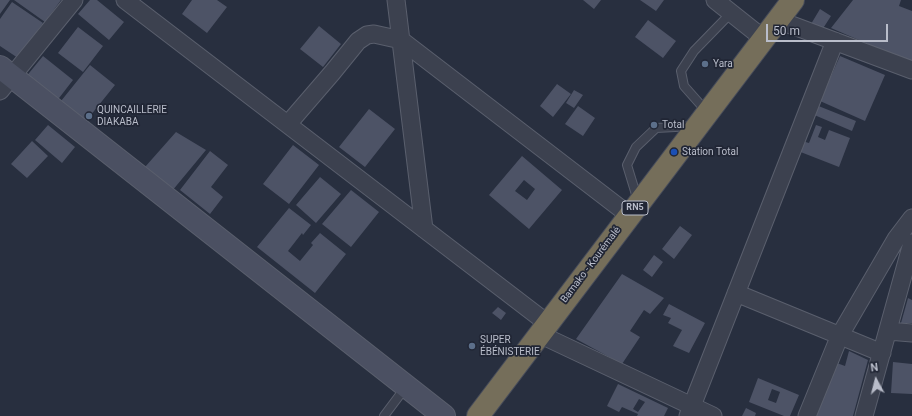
<!DOCTYPE html>
<meta charset="utf-8">
<style>
body{margin:0}
#map{position:relative;width:912px;height:416px;overflow:hidden;background:#282f3f;font-family:Roboto,sans-serif}
canvas{display:block}
.north{position:absolute;left:856px;top:360px;width:40px;height:40px;-webkit-text-stroke:3px #212635;paint-order:stroke;rotate:353deg;font-size:11px;font-weight:700;line-height:16px;text-align:center;color:#b9bdca}
.north::after{content:'';display:block;margin:auto;width:14px;height:18px;background:#b9bdca;clip-path:polygon(50% 0,100% 100%,50% 72%,0 100%)}
.scale{position:absolute;left:766px;top:24px;width:122px;height:18px;box-sizing:border-box;border:2px solid #b9bdca;border-top:0;padding-left:5px;font-size:12px;line-height:14px;white-space:nowrap;color:#b9bdca;-webkit-text-stroke:3px #212635;paint-order:stroke}
</style>
<div id="map">
<canvas width="912" height="416"></canvas>
<div class="north">N</div>
<div class="scale">50 m</div>
</div>
<script>
const ctx = document.querySelector('canvas').getContext('2d');
ctx.lineJoin = 'round';
function paint(path, color) { ctx.fillStyle = color; ctx.fill(path, 'evenodd'); }
function trace(path, color, width, dash) { ctx.strokeStyle = color; ctx.lineWidth = width; ctx.lineCap = dash ? 'butt' : 'round'; ctx.setLineDash(dash || []); ctx.stroke(path); }
function write(font, color, halo, rows, align = 'center') {
  ctx.font = font + ' Roboto,sans-serif'; ctx.lineWidth = 3.5; ctx.setLineDash([]); ctx.textBaseline = 'middle'; ctx.strokeStyle = halo; ctx.fillStyle = color; for (const [text, x, y, turn = 0] of rows) {
    ctx.save(); ctx.translate(x, y); ctx.rotate((+turn || 0) * Math.PI / 180); ctx.textAlign = isNaN(turn) ? turn : align; if (halo) ctx.strokeText(text, 0, 0); ctx.fillText(text, 0, 0); ctx.restore();
  }
}
const building = new Path2D(`
 M 0,0 L 10,0 L 0,14 Z
 M 14,0 L 61,0 L 45,22 Z
 M 90,0 L 97,0 L 124,22 L 109,40 L 78,14 Z
 M 192,0 L 217,0 L 227,7 L 207,33 L 182,14 Z
 M 583,0 L 601,0 L 594,9 Z
 M 640,0 L 664,0 L 656,11 Z
 M 853,0 L 901,0 L 899,6 L 912,11 L 912,63 L 831,28 Z
 M 12,2 L 43,23 L 18,58 L 0,46 L 0,19 Z
 M 820,9 L 831,16 L 822,30 L 811,24 Z
 M 648,20 L 676,41 L 663,58 L 635,37 Z
 M 319,26 L 341,44 L 323,67 L 300,49 Z
 M 78,27 L 103,46 L 83,72 L 58,53 Z
 M 43,56 L 73,80 L 56,102 L 25,78 Z
 M 840,56 L 885,75 L 865,121 L 820,101 Z
 M 90,65 L 115,85 L 86,121 L 61,101 Z
 M 557,84 L 571,94 L 553,117 L 540,106 Z
 M 574,90 L 583,95 L 574,108 L 566,103 Z
 M 816,105 L 856,121 L 852,131 L 812,114 Z
 M 578,106 L 595,118 L 583,136 L 565,124 Z
 M 369,109 L 395,129 L 365,167 L 339,147 Z
 M 48,125 L 75,147 L 62,163 L 35,140 Z
 M 816,125 L 822,127 L 818,137 L 825,140 L 829,130 L 850,138 L 839,167 L 798,151 L 802,141 L 809,143 Z
 M 176,132 L 206,150 L 172,191 L 145,167 Z
 M 32,141 L 48,156 L 27,178 L 11,164 Z
 M 293,145 L 319,165 L 289,204 L 263,184 Z
 M 210,151 L 228,165 L 211,187 L 223,197 L 210,214 L 180,190 Z
 M 522,156 L 562,190 L 529,229 L 489,195 ZM 524,180 L 535,189 L 527,200 L 515,191 Z
 M 320,177 L 341,194 L 316,223 L 296,205 Z
 M 351,190 L 379,212 L 351,247 L 322,224 Z
 M 289,208 L 311,225 L 303,235 L 302,233 L 288,251 L 300,261 L 313,245 L 311,243 L 320,233 L 346,254 L 315,293 L 257,247 Z
 M 680,226 L 692,235 L 674,259 L 662,249 Z
 M 654,255 L 663,262 L 652,277 L 643,270 Z
 M 622,274 L 664,298 L 650,314 L 644,310 L 630,331 L 640,337 L 622,364 L 576,339 Z
 M 908,298 L 912,300 L 912,323 L 901,323 Z
 M 669,304 L 705,323 L 689,353 L 673,346 L 682,330 L 668,323 L 671,318 L 663,315 Z
 M 498,307 L 506,313 L 501,320 L 492,313 Z
 M 849,351 L 868,360 L 853,416 L 815,416 L 834,362 L 845,366 Z
 M 893,362 L 912,364 L 912,394 L 891,393 Z
 M 758,378 L 799,395 L 790,416 L 784,416 L 749,402 ZM 772,389 L 780,392 L 776,403 L 768,400 Z
 M 618,384 L 668,408 L 664,416 L 637,416 L 638,414 L 622,407 L 619,412 L 607,406 ZM 639,399 L 645,402 L 638,412 L 633,409 Z
 M 746,408 L 756,413 L 755,416 L 742,416 Z`);
const lane = new Path2D(`
 M 707,112 L 684,86 L 681,71 L 694,51 L 731,13
 M 638,201 L 627,165 L 636,147 L 656,128 L 694,126
 M 384,416 L 405,388`);
const street = new Path2D(`
 M 125,0 L 547,323
 M 396,0 L 424,229
 M 715,0 L 764,39
 M 778,20 L 912,70
 M 0,91 L 74,0
 M 288,124 L 332,73 L 358,41 L 367,35 L 374,34 L 401,40 L 629,215
 M 736,293 L 882,353
 M 888,331 L 912,333
 M 539,334 L 713,416
 M 688,416 L 835,41
 M 807,416 L 840,335 L 896,239 L 912,218
 M 864,416 L 912,243`);
const secondary = new Path2D(`
 M 0,67 L 444,416`);
const highway = new Path2D(`
 M 478,416 L 793,0`);
const markers = [
 [705,64,4,"#5c6f8a"],
 [89,116,4,"#5c6f8a"],
 [654,125,4,"#5c6f8a"],
 [674,152,4,"#1a4fb4"],
 [472,346,4,"#5c6f8a"]
];
const shields = [
 [635,208,26]
];
const shieldNames = [
 ["RN5",635,208]
];
const poiNames = [
 ["Yara",713,64],
 ["QUINCAILLERIE",97,110],
 ["DIAKABA",97,122],
 ["Total",662,125],
 ["Station Total",682,152],
 ["SUPER",480,340],
 ["ÉBÉNISTERIE",480,352]
];
const streetNames = [
 ["Bamako - Kourémalé",591,265,-53]
];
paint(building, '#4d5366');
trace(lane, '#5a5f6d', 10);
trace(street, '#5a5f6d', 19);
trace(secondary, '#5a5f6d', 24);
trace(highway, '#474c5a', 24);
trace(lane, '#3c414f', 8);
trace(street, '#3c414f', 17);
trace(secondary, '#4b5062', 22);
trace(highway, '#756e5a', 22);
for (const [x, y, r, color] of markers) { const dot = new Path2D(); dot.arc(x, y, r, 0, 2 * Math.PI); ctx.fillStyle = color; ctx.fill(dot); trace(dot, '#212635', 1.5); }
for (const [x, y, w] of shields) { const box = new Path2D(); box.roundRect(x - w / 2, y - 7, w, 14, 3); ctx.fillStyle = '#212635'; ctx.fill(box); trace(box, '#b9bdca', 1); }
write('bold 9px', '#b9bdca', null, shieldNames);
write('10px', '#b9bdca', '#212635', poiNames, 'left');
write('10px', '#b9bdca', '#212635', streetNames);
</script>
